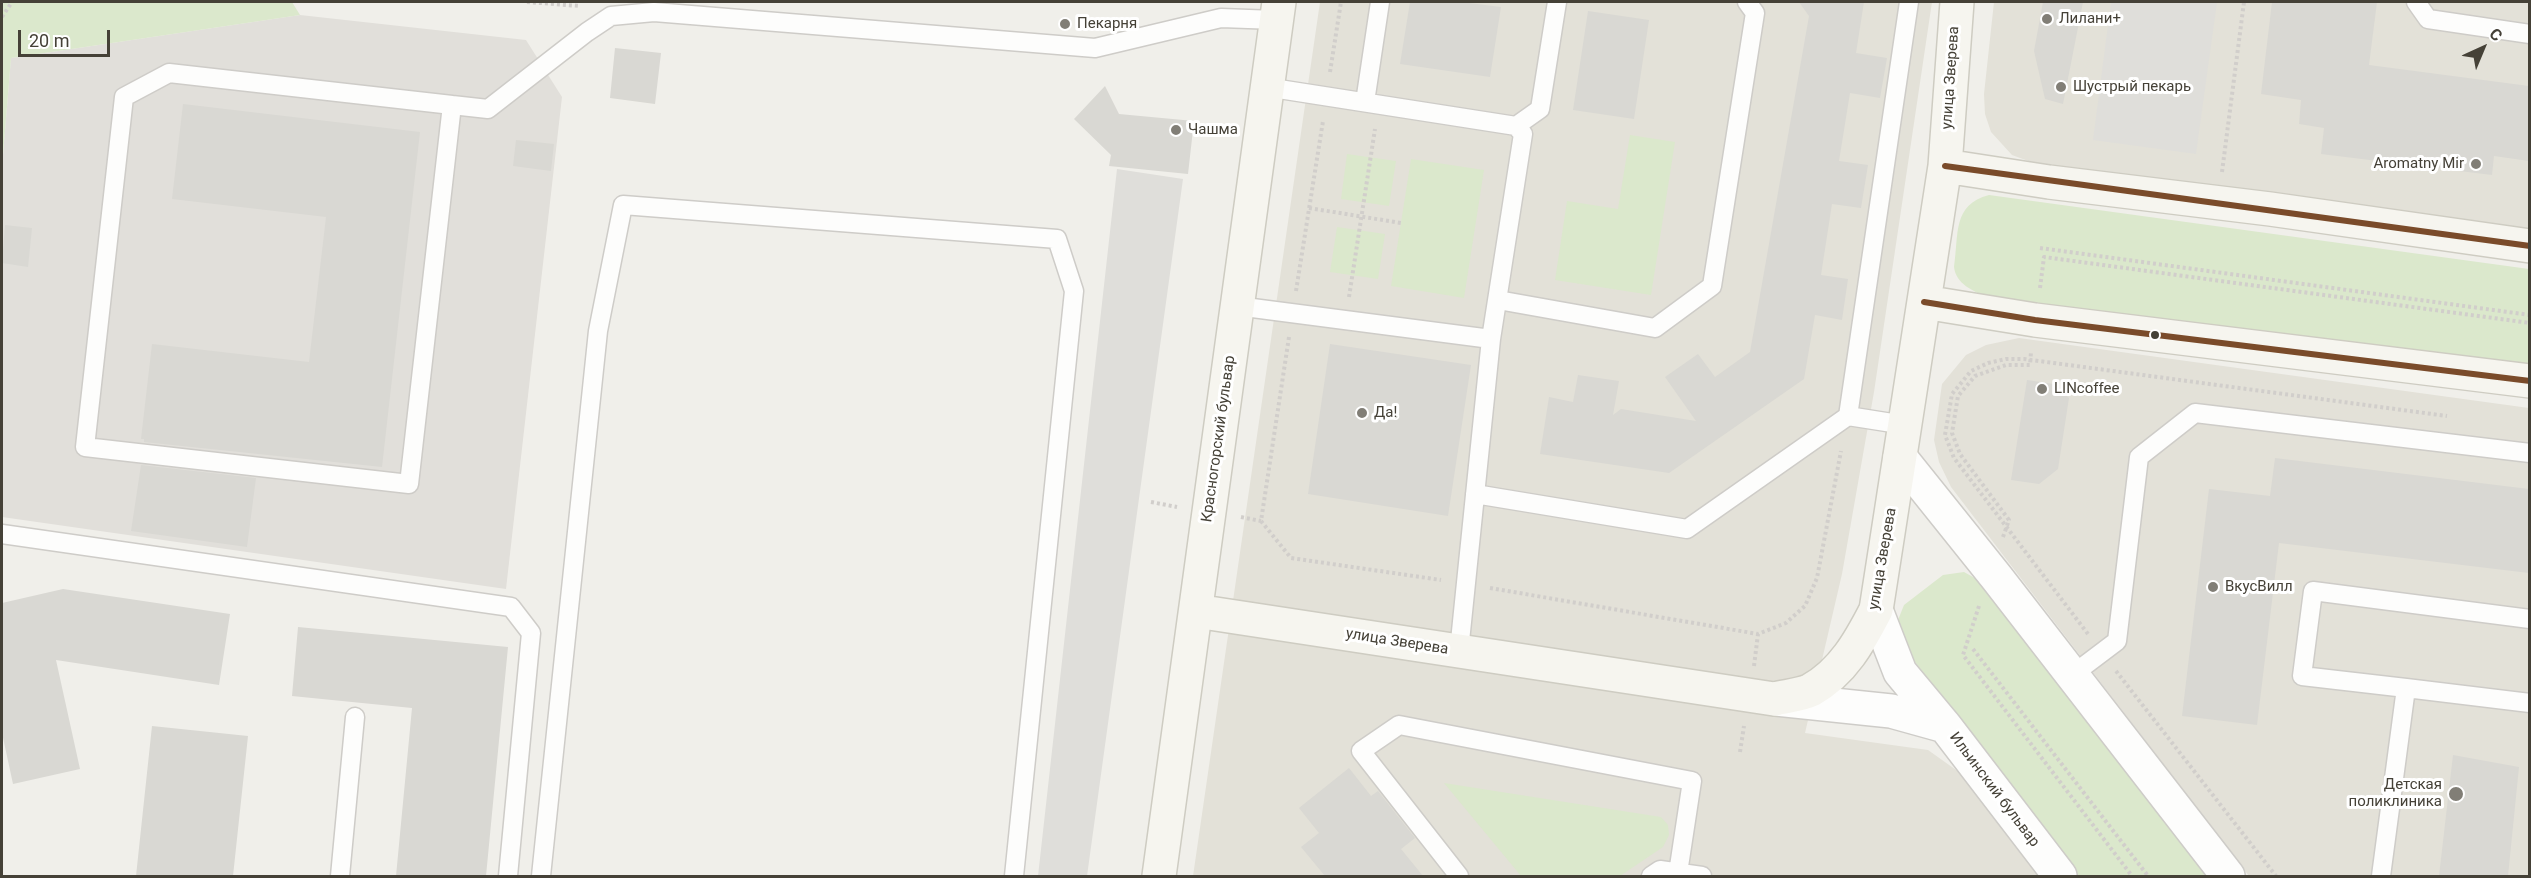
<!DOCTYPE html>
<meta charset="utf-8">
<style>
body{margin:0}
#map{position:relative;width:2531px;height:878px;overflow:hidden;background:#f0efea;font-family:Roboto,sans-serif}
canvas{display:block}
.frame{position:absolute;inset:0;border:3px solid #454137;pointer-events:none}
.north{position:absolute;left:2453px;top:18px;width:60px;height:60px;-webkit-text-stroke:4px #fff;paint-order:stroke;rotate:44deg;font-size:16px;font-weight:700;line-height:24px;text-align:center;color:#454137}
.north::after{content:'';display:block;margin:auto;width:21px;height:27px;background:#454137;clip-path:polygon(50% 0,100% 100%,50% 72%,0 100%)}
.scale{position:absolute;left:18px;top:30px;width:92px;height:27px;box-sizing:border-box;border:3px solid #454137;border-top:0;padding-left:8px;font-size:18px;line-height:21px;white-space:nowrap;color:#454137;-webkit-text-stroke:4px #fff;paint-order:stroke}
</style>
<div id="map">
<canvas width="2531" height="878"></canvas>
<div class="frame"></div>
<div class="north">С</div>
<div class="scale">20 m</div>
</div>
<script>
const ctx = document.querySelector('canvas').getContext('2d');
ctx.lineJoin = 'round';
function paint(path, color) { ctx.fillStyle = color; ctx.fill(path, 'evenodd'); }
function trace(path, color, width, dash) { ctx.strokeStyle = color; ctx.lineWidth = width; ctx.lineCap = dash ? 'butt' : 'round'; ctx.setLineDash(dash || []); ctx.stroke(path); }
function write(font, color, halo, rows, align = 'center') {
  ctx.font = font + ' Roboto,sans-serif'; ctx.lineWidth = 6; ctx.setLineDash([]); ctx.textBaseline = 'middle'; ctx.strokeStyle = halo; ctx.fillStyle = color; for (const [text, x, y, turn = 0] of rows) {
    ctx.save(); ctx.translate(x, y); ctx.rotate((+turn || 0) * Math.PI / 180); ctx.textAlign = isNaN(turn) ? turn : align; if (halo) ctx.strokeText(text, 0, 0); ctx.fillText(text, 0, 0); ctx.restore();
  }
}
const residential = new Path2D(`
 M 1320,2 L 1932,2 L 1874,392 L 1842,574 L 1805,733 L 1928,750 L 1966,777 L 2042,876 L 1193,876 Z
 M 1994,2 L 2529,2 L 2529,231 L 2051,166 L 2031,162 L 2012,155 L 1991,132 L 1985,114 L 1984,94 Z
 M 2019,338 L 2529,408 L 2529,876 L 2249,876 L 1951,487 L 1939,462 L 1934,440 L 1942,384 L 1966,355 L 1986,345 Z`);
const industrial = new Path2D(`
 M 300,15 L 526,40 L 562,97 L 506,589 L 2,517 L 2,167 L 11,58 Z`);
const green = new Path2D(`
 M 2,2 L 292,2 L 300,15 L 11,58 L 2,167 Z
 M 1630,135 L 1675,142 L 1651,295 L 1555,280 L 1567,201 L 1618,209 Z
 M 1347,154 L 1396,161 L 1389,206 L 1341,199 Z
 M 1411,159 L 1484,170 L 1464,298 L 1391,286 Z
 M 1989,195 L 2529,269 L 2529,368 L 1987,297 C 1973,291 1956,284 1954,267 C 1959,234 1952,205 1989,195 Z
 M 1337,227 L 1385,234 L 1378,279 L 1330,272 Z
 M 1964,572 L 1982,582 L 2208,876 L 2078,876 L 1905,649 L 1896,625 L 1904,605 L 1943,575 Z
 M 1444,783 L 1661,817 L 1668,825 L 1669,835 L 1663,847 L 1620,876 L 1521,876 Z`);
const parking = new Path2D(`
 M 2111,2 L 2217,2 L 2196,154 L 2093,140 Z
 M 1117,169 L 1183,179 L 1087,876 L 1038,876 Z`);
const building = new Path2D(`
 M 1410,2 L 1461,2 L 1501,7 L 1490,77 L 1400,64 Z
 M 1799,2 L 1864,2 L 1856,53 L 1887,58 L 1880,98 L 1850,93 L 1839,161 L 1868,165 L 1861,208 L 1832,204 L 1821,275 L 1848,279 L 1842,320 L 1815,315 L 1804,379 L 1669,473 L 1540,454 L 1549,397 L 1573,402 L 1578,375 L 1619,381 L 1613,415 L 1621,409 L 1696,421 L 1665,377 L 1698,354 L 1715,377 L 1750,352 L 1809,16 Z
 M 2043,2 L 2083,2 L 2063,104 L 2045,99 L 2034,51 Z
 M 2272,2 L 2377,2 L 2369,65 L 2529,86 L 2529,161 L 2494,156 L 2492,175 L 2321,154 L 2324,128 L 2299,124 L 2301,100 L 2261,94 Z
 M 1588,11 L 1649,20 L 1634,119 L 1573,110 Z
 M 615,48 L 661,53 L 655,104 L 610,98 Z
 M 1105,86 L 1119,114 L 1194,121 L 1188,174 L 1109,166 L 1111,155 L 1074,119 Z
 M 183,104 L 420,132 L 382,467 L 144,442 L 144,439 L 141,439 L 152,344 L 309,362 L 326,217 L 172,199 Z
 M 516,140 L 554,144 L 551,171 L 513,166 Z
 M 5,225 L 32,228 L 28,267 L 2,263 Z
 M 1330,344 L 1471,365 L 1448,516 L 1308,494 Z
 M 2027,380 L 2054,384 L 2069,398 L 2058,469 L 2039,484 L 2011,480 Z
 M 2275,458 L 2529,489 L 2529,573 L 2279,543 L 2257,725 L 2182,716 L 2209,489 L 2270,496 Z
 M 141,465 L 256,478 L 247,547 L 131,531 Z
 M 63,589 L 230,614 L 219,685 L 56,660 L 80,769 L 13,784 L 2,733 L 2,603 Z
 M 298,627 L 508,647 L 486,876 L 396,876 L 412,708 L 292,696 Z
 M 152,726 L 248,736 L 233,876 L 136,876 Z
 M 2453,755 L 2519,767 L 2508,876 L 2439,876 Z
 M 1349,768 L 1371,796 L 1378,791 L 1415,838 L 1401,849 L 1423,876 L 1325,876 L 1301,847 L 1319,833 L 1299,808 Z`);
const path = new Path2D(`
 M 527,2 L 580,6
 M 2,17 L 12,2
 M 1330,72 L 1341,2
 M 2222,172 L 2244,2
 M 1309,208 L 1401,223
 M 2040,248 L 2530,315
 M 2040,288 L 2044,257 L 2530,323
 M 1296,291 L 1323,121
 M 1349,297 L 1375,129
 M 1289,337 L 1261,521 L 1291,558 L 1441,580
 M 1151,502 L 1177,507
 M 1241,517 L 1261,521
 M 2003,537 L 2009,520 L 1960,454 L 1952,433 L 1958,396 L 1975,376 L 2006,365 L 2030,365 L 2031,352
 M 1490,588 L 1758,634 L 1786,623 L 1805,606 L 1817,578 L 1841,451
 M 1979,606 L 1963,655 L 2132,876
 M 2088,634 L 1954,458 L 1945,435 L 1952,394 L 1971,371 L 1988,363 L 2006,359 L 2024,359 L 2447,416
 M 1973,649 L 2148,876
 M 1754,666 L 1758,634
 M 2116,671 L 2276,876
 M 1740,752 L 1744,726`);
const lane = new Path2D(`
 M 2416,2 L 2428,19 L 2530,34
 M 1266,87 L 1516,126 L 1540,109 L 1557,2
 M 1365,102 L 1380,2
 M 452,105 L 409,484 L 85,447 L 124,97 L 169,73 L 452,105 L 488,109 L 587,32 L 611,16 L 654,12 L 1095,48 L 1221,18 L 1276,20
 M 1498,300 L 1655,328 L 1712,286 L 1755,13 L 1747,2
 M 1237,306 L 1491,339 L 1523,134 L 1516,126
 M 1848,416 L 1909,2
 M 1475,494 L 1687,529 L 1848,416 L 1905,425
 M 2,534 L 511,607 L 531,633 L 508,876
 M 1459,651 L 1491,339
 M 2072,675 L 2117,641 L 2139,457 L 2195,413 L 2530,453
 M 2406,688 L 2302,676 L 2313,591 L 2530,619
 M 340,876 L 355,717
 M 541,876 L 598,331 L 623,205 L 1057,239 L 1074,291 L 1014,876
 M 1459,876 L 1361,751 L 1399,725 L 1692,781 L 1678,873
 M 1651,876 L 1660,870 L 1702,876
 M 2381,876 L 2406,688 L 2530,703`);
const street = new Path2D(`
 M 1900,457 L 1997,578 L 2228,876
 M 1876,610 L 1900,672 L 1945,726
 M 1776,699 L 1891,711 L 1945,726 L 2060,876`);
const secondary = new Path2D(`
 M 1945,166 L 2049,182 L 2270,209 L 2530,246
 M 1924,302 L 2035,320 L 2530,381
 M 1196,611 L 1774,699 C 1786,696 1801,695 1811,690 C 1843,672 1860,641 1876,610 L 1945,166 L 1957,2
 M 1159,876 L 1279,2`);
const bus1 = new Path2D(`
 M 1945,166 L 2530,246
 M 1924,302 L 2035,320 L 2530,381`);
const markers = [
 [2047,19,6,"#817e76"],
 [1065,24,6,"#817e76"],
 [2061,87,6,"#817e76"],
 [1176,130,6,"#817e76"],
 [2476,164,6,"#817e76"],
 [2155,335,5,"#454137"],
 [2042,389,6,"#817e76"],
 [1362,413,6,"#817e76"],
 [2213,587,6,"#817e76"],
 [2456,794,8,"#817e76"]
];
const poiNames = [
 ["Лилани+",2059,19],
 ["Пекарня",1077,24],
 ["Шустрый пекарь",2073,87],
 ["Чашма",1188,130],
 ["Aromatny Mir",2464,164,"right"],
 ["LINcoffee",2054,389],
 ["Да!",1374,413],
 ["ВкусВилл",2225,587],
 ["Детская",2442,785,"right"],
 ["поликлиника",2442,802,"right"]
];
const streetNames = [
 ["улица Зверева",1951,78,-86],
 ["Красногорский бульвар",1219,439,-82],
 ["улица Зверева",1883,559,-80],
 ["улица Зверева",1397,642,9],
 ["Ильинский бульвар",1994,790,53]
];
paint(residential, '#e3e1d8');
paint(industrial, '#e1dfda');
paint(green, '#dbe8cc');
paint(parking, '#dfdeda');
paint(building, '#d9d8d3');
trace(lane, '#ceccc8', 21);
trace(street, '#ceccc8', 36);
trace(secondary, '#ceccc2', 36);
trace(path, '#d1cecb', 4, [3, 3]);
trace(lane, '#fdfdfc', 18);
trace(street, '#fdfdfc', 33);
trace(secondary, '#f6f5ef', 33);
trace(bus1, '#7a4b2a', 6);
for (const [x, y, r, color] of markers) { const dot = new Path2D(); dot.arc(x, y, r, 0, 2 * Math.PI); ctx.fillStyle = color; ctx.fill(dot); trace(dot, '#fff', 2); }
write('15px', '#454137', '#fff', poiNames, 'left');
write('15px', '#454137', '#fff', streetNames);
</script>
